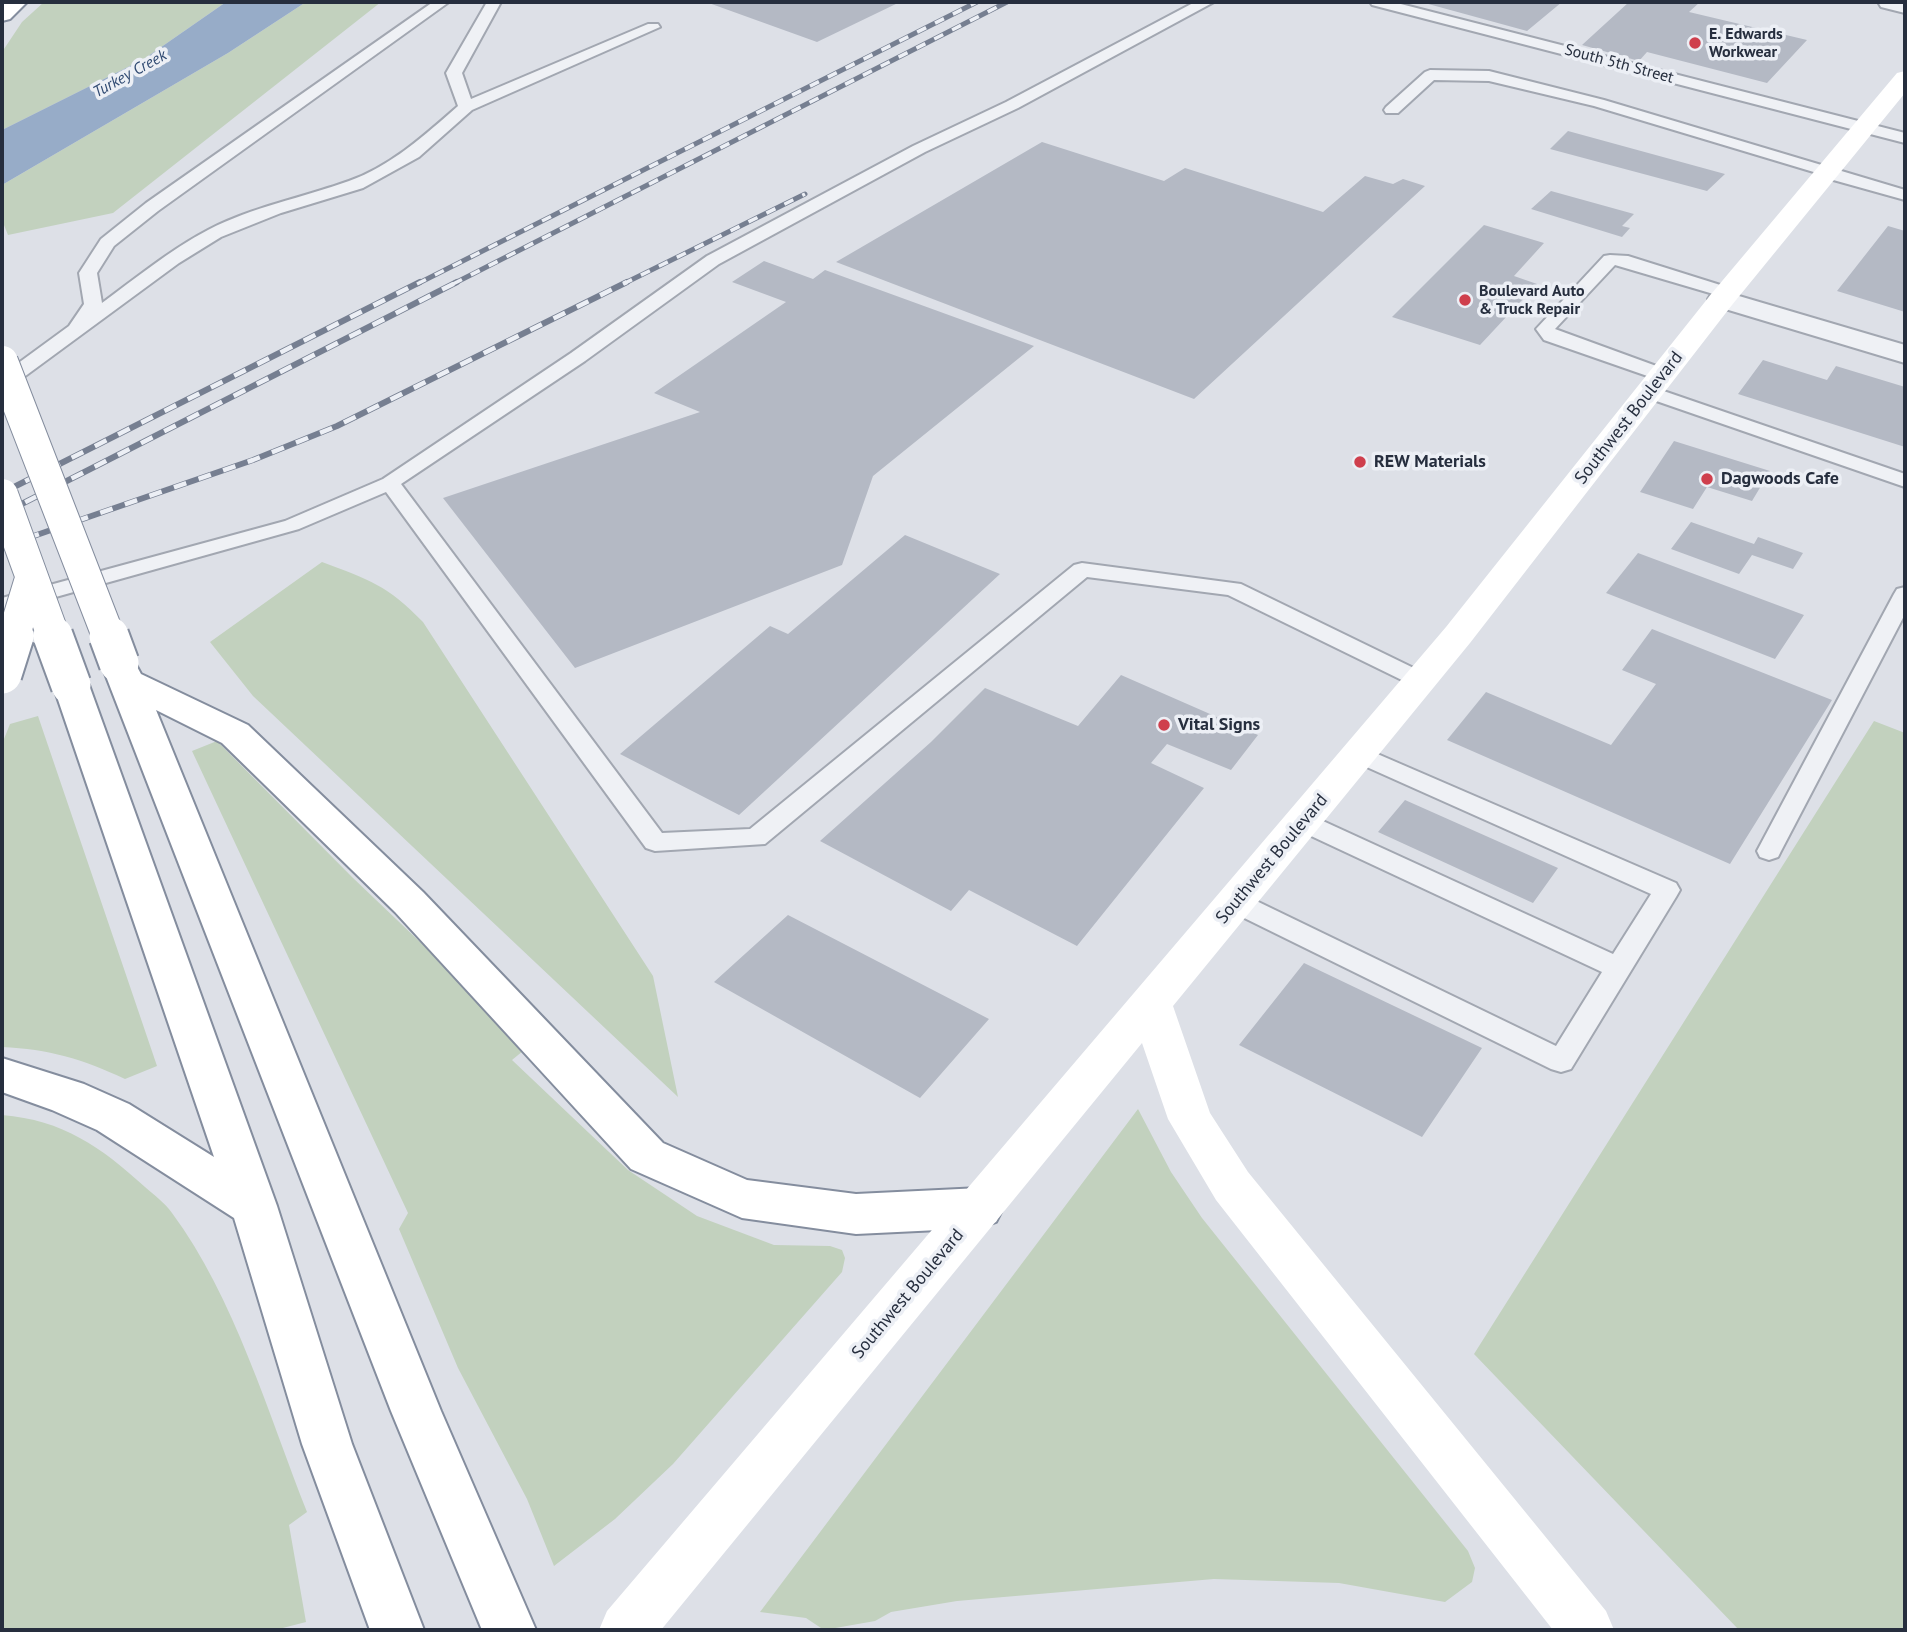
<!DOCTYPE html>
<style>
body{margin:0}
#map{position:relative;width:1907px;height:1632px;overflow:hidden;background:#dde0e7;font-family:"PT Sans",sans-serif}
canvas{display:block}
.frame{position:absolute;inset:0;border:4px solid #262e3e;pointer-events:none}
</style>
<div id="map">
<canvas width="1907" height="1632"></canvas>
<div class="frame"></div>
</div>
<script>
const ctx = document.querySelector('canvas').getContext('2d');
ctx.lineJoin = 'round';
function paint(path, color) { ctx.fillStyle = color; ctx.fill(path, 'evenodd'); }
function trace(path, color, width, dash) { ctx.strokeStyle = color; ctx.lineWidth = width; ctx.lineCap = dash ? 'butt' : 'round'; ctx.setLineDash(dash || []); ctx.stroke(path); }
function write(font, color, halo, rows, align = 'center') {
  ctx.font = font + ' "PT Sans",sans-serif'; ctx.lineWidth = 7; ctx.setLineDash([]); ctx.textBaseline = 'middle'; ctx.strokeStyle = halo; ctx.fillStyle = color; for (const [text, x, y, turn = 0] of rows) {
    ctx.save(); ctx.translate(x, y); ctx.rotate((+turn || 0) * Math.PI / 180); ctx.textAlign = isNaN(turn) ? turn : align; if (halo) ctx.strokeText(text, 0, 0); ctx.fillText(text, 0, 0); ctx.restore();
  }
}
const green = new Path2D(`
 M 44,2 L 226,2 L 144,59 L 2,130 L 2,52 L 22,22 Z
 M 306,2 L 381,2 L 113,213 L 8,235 L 2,220 L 2,185 L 228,53 Z
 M 322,562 C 370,580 387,585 423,622 L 653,976 L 678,1097 L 253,696 L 210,642 Z
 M 38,716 L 157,1066 L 125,1079 C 82,1059 49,1049 2,1047 L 2,744 L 10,724 Z
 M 1874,721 L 1905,733 L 1905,1630 L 1739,1630 L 1474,1354 Z
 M 217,741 L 352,877 L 529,1046 L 512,1060 L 628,1170 L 697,1216 L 774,1245 L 830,1246 L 842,1250 L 845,1258 L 842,1272 L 673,1464 L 615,1519 L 554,1566 L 527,1499 L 458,1368 L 399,1229 L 408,1213 L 192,751 Z
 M 1138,1109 L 1171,1172 L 1202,1218 L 1468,1551 L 1475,1568 L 1472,1582 L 1445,1602 L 1339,1583 L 1214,1579 L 957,1601 L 891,1612 L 875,1621 L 824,1630 L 806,1618 L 760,1612 Z
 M 2,1115 C 63,1120 101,1147 145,1187 C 154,1195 165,1203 172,1213 C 234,1296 269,1416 307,1512 L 289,1525 L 306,1622 L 275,1630 L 2,1630 Z`);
const water = new Path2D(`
 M 226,2 L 306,2 L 228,53 L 2,185 L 2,130 L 144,59 Z`);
const building = new Path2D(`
 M 706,2 L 900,2 L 817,42 Z
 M 1421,2 L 1562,2 L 1527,31 Z
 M 1629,2 L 1700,2 L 1689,12 L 1807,40 L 1767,83 L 1647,52 L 1639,61 L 1582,45 Z
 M 1568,131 L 1725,174 L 1707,191 L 1550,149 Z
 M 1042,142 L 1164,181 L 1185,168 L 1323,212 L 1365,176 L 1393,184 L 1403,179 L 1425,186 L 1194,399 L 836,262 Z
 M 1551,191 L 1634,214 L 1622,226 L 1630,228 L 1622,237 L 1531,209 Z
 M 1484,225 L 1544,243 L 1514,276 L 1537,284 L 1480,345 L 1392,317 Z
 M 1888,226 L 1905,231 L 1905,312 L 1837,291 Z
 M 764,261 L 813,279 L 825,270 L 1034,346 L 873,476 L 842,565 L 575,668 L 443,498 L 700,412 L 654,393 L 786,302 L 732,282 Z
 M 1763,360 L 1827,380 L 1836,366 L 1905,387 L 1905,447 L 1738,394 Z
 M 1674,441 L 1770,471 L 1752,501 L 1707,487 L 1693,509 L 1640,492 Z
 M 1691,522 L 1754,544 L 1758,537 L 1803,553 L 1793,569 L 1752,555 L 1739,574 L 1671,549 Z
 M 905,535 L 1000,574 L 739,815 L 620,754 L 770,626 L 788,634 Z
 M 1638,553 L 1804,615 L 1775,659 L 1606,593 Z
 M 1652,629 L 1832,700 L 1730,864 L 1447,740 L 1486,692 L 1611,745 L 1656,684 L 1622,670 Z
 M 1121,675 L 1258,735 L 1231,770 L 1167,744 L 1151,763 L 1204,788 L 1077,946 L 969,890 L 951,911 L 820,841 L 931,742 L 985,688 L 1078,726 Z
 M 1405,800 L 1558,868 L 1533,903 L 1378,832 Z
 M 788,915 L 989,1019 L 920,1098 L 714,982 Z
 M 1304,963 L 1482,1048 L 1422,1137 L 1239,1045 Z`);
const lane = new Path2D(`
 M 433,2 L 449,2 L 158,211 L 114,246 L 97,273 L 102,303 C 136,278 170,250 208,230 C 252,207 302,198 349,181 C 391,166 425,135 458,106 L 446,73 L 487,2 L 501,2 L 462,73 L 471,99 L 648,24 L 658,24 L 660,27 L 472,110 L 419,157 L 363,188 L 281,213 L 221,237 L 179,263 L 9,388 L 2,390 L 2,375 L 69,326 L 84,304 L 79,273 L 101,239 L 146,203 Z
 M 1195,2 L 1214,2 L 1018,108 L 925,152 L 719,264 L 585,361 L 401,484 L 662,833 L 750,829 L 1074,565 L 1082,563 L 1241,584 L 1428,675 L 1431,680 L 1428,685 L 1420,687 L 1412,685 L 1228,595 L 1087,577 L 765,844 L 655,851 L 646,848 L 386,492 L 299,529 L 2,612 L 2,598 L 285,521 L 383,479 L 571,353 L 707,256 L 913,146 L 1006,102 Z
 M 1370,2 L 1393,2 L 1905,133 L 1905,143 L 1372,5 Z
 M 1430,70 L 1489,71 L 1604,100 L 1905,190 L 1905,200 L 1819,176 L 1817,173 L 1594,106 L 1489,81 L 1434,80 L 1398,113 L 1386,113 L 1384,110 L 1386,107 L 1425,72 Z
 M 1610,255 L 1628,256 L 1733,289 L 1736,293 L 1727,298 L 1615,265 L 1555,329 L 1670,371 L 1672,375 L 1670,379 L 1656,379 L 1544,340 L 1536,329 L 1604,256 Z
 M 1649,386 L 1905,474 L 1905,487 L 1642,396 L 1639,392 L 1642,388 Z
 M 1905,587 L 1905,614 L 1781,851 L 1778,857 L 1769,860 L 1760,857 L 1757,851 L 1894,594 L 1897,589 Z
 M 1359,746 L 1676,883 L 1680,890 L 1676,897 L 1571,1069 L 1561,1072 L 1551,1069 L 1226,909 L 1222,902 L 1226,895 L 1235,893 L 1244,895 L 1556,1046 L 1602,972 L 1294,828 L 1291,822 L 1294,816 L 1303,813 L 1312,816 L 1613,954 L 1651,894 L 1351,760 L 1347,754 L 1351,748 Z`);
const street = new Path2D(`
 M 1878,2 L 1905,2 L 1905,13 L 1881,7 Z
 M 1722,291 L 1905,345 L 1905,363 L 1712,305 L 1708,299 L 1712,293 Z`);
const secondary = new Path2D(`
 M 1905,71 L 1905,93 L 1732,305 L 1470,643 L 1173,1006 L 1210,1113 L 1248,1172 L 1606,1611 L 1614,1630 L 1553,1630 L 1216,1200 L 1168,1119 L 1142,1043 L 661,1630 L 599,1630 L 607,1611 L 1446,627 L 1712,293 L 1897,73 Z`);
const highway = new Path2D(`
 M 3,2 L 27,2 L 10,19 L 2,21 Z
 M 122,659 L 135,663 L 141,674 L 248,725 L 423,892 L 663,1143 L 747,1180 L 856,1194 L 980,1188 L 996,1194 L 1003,1208 L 996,1222 L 980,1228 L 856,1234 L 742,1218 L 631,1169 L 395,912 L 222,743 L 156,710 L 441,1411 L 536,1630 L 482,1630 L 391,1411 L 104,671 L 109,663 Z
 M 71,673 L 84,677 L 89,685 L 277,1206 L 352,1444 L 424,1630 L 370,1630 L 302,1444 L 234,1218 L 97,1130 L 52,1110 L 2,1092 L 2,1058 L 84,1084 L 129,1104 L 214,1157 L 53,685 L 58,677 Z`);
const railFar1 = new Path2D(`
 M 417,284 L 977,2
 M 453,284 L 1007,2
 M 623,284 L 805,194`);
const rail = new Path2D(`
 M 2,493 L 420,282
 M 2,514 L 457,282
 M 2,547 L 253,460 L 337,426 L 627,282`);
const highwayBridgeFar1 = new Path2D(`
 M 2,362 L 109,638
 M 2,495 L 54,638
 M 13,638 L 31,579`);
const highwayBridge = new Path2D(`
 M 53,636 L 71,685
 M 109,636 L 119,663
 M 2,674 L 14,636`);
const markers = [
 [1695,43,7,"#cf3f4d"],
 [1465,300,7,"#cf3f4d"],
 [1360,462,7,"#cf3f4d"],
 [1707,479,7,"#cf3f4d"],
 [1164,725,7,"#cf3f4d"]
];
const farPoinames = [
 ["E. Edwards",1709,34],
 ["Workwear",1709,52],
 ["Boulevard Auto",1479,291],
 ["& Truck Repair",1479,309]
];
const farStreetnames = [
 ["South 5th Street",1619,64,15]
];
const farWaternames = [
 ["Turkey Creek",130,74,-29]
];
const streetNames = [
 ["Southwest Boulevard",1629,418,-52],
 ["Southwest Boulevard",1272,859,-50],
 ["Southwest Boulevard",908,1294,-50]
];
const poiNames = [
 ["REW Materials",1374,462],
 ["Dagwoods Cafe",1721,479],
 ["Vital Signs",1178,725]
];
paint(green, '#c2d1be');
paint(water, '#97acc8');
paint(building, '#b4b9c4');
trace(lane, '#a2a7b1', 4);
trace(street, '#a2a7b1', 4);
trace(highway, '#848d9e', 4);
paint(lane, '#eff1f5');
paint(street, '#eff1f5');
paint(secondary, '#fff');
paint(highway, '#fff');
trace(railFar1, '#767f91', 5);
trace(rail, '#767f91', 6);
trace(railFar1, '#eceff5', 3.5, [10]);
trace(rail, '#eceff5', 4.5, [13]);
trace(highwayBridgeFar1, '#848d9e', 34, []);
trace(highwayBridge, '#848d9e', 43, []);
trace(highwayBridgeFar1, '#fff', 32);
trace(highwayBridge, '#fff', 39);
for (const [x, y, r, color] of markers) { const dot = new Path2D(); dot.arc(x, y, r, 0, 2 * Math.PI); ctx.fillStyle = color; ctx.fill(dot); trace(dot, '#eceff5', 2.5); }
write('bold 16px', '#262e3e', '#eceff5', farPoinames, 'left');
write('16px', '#262e3e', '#eceff5', farStreetnames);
write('italic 16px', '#304a72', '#eceff5', farWaternames);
write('18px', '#262e3e', '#eceff5', streetNames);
write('bold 18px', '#262e3e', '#eceff5', poiNames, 'left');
</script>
